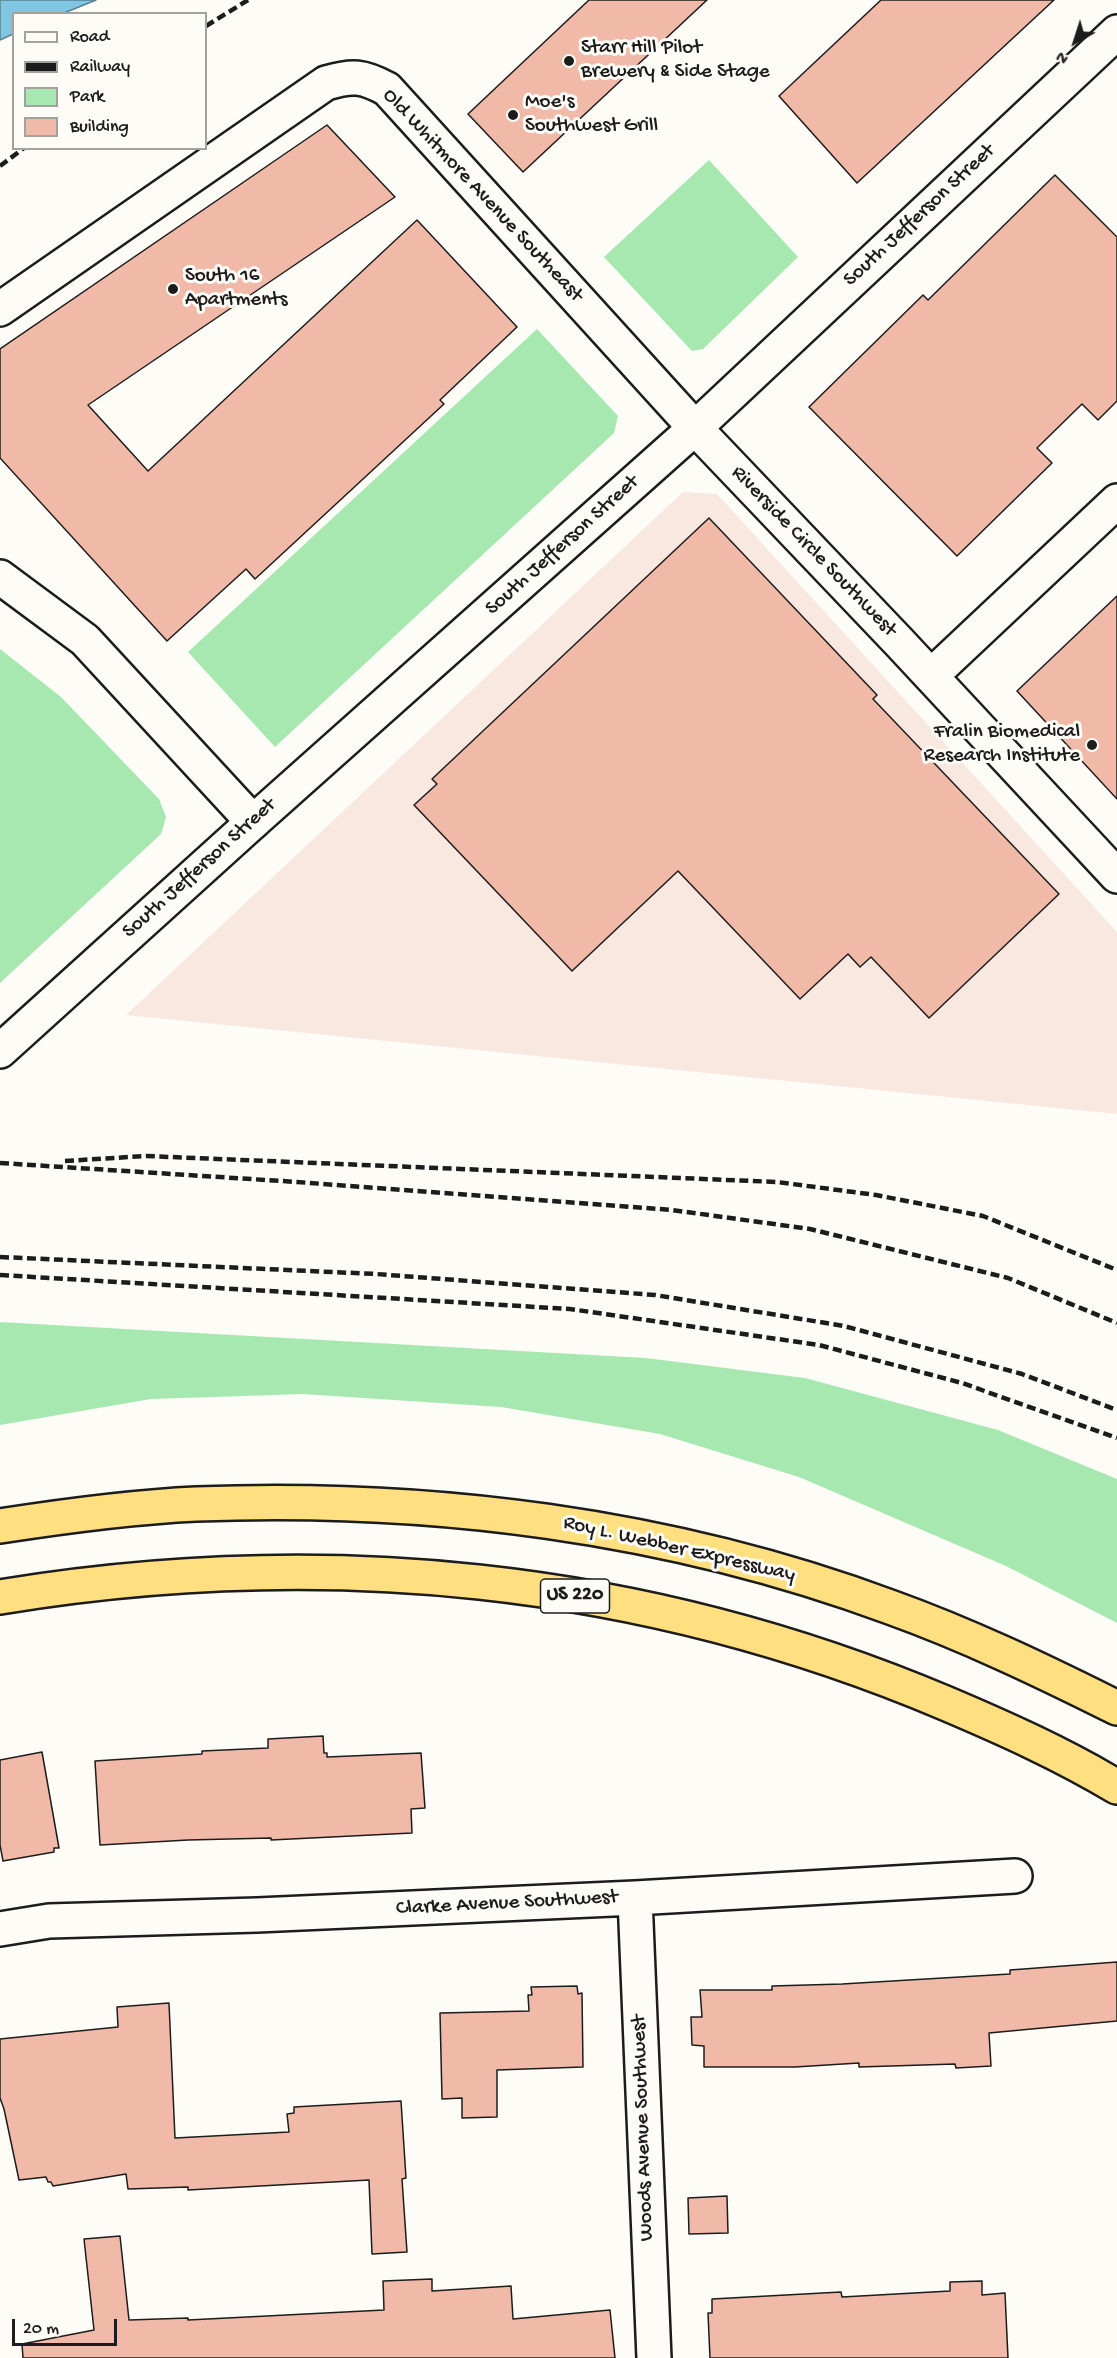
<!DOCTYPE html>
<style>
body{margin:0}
#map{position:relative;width:1117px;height:2358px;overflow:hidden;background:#fdfcf7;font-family:"Gochi Hand",sans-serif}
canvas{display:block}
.legend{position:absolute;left:12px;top:12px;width:195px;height:138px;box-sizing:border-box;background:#fdfcf7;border:2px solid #a3a29f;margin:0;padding:8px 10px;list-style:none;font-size:18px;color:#1c1c1c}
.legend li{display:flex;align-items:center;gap:12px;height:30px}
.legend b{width:30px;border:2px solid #a3a29f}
.north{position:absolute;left:1045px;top:12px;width:60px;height:60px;-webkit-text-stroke:4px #fdfcf7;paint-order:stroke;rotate:219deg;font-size:16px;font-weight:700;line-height:24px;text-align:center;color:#1c1c1c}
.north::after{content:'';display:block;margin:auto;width:21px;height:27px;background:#1c1c1c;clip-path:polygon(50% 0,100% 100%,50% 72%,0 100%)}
.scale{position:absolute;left:12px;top:2319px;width:105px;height:27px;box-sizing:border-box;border:3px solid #1c1c1c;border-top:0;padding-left:8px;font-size:18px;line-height:21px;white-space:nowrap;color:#1c1c1c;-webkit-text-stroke:4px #fdfcf7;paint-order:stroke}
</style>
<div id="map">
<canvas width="1117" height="2358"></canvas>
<ul class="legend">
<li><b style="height:8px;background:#fdfcf7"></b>Road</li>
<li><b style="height:8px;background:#1c1c1c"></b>Railway</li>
<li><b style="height:16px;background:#a7e8b0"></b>Park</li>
<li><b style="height:16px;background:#f1b9a8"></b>Building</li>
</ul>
<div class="north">N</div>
<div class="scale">20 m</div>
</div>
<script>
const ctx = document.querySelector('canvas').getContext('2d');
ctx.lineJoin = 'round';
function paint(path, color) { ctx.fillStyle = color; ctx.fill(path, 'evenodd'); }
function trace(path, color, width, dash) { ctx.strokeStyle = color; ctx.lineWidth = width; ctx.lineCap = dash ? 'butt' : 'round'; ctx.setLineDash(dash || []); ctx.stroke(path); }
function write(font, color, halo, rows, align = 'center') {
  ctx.font = font + ' "Gochi Hand",sans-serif'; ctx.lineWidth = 6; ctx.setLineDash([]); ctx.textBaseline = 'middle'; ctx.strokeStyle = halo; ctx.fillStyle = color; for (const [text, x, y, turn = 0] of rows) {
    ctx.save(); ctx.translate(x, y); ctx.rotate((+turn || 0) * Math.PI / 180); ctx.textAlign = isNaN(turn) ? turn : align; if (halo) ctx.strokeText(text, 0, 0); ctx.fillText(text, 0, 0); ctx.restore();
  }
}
const built = new Path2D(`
 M 683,492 L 717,494 L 1117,932 L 1117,1114 L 126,1015 Z`);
const green = new Path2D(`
 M 709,160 L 798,257 L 703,349 L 692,351 L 604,257 Z
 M 537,329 L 618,416 L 614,433 L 275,747 L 188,652 Z
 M 0,649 L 61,697 L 159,799 L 166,817 L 161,834 L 0,983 Z
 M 0,1322 L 646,1358 L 805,1378 L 998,1430 L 1117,1479 L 1117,1623 L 1006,1566 L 799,1477 L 660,1434 L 501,1407 L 303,1394 L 151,1399 L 0,1425 Z`);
const water = new Path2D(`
 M 0,0 L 96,0 L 64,13 L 14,14 L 13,34 L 0,40 Z`);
const building = new Path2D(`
 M 589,0 L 707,0 L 523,172 L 468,114 Z
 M 881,0 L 1054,0 L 857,183 L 779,96 Z
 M 327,125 L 395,197 L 88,405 L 148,471 L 417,220 L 517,327 L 440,400 L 444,404 L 255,579 L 246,569 L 167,641 L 0,458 L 0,349 Z
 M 1055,175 L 1117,237 L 1117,401 L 1098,420 L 1082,404 L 1037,448 L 1052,463 L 957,556 L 809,407 L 923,295 L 928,300 Z
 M 709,518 L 877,695 L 873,699 L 1059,894 L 929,1018 L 871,957 L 860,967 L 848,954 L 800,999 L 678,871 L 572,971 L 414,805 L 437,784 L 432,779 Z
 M 1117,596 L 1117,799 L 1017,691 Z
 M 323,1736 L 324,1753 L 327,1753 L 327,1757 L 421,1753 L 425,1808 L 411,1809 L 412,1833 L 271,1840 L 271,1838 L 188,1840 L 100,1845 L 95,1761 L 202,1754 L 202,1751 L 268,1748 L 268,1739 Z
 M 42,1752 L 59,1848 L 54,1848 L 54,1852 L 3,1861 L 0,1845 L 0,1760 Z
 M 1117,1962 L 1117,2021 L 989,2033 L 991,2066 L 956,2068 L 955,2064 L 859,2067 L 859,2063 L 795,2067 L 704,2067 L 704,2046 L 692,2045 L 691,2017 L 702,2017 L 700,1990 L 772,1990 L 772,1986 L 842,1984 L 1010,1974 L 1010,1970 Z
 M 577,1986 L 578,1994 L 582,1993 L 583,2067 L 497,2070 L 497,2117 L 462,2118 L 462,2098 L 442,2099 L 440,2013 L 529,2011 L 528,1995 L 532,1995 L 531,1987 Z
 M 169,2003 L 175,2138 L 289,2132 L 287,2114 L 294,2113 L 294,2107 L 401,2101 L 406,2178 L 402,2179 L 407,2252 L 372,2254 L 369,2180 L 188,2190 L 188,2187 L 128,2189 L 126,2174 L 53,2186 L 51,2182 L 48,2182 L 46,2177 L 19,2180 L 4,2109 L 0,2098 L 0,2039 L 118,2027 L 117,2007 Z
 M 727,2196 L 728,2233 L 689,2234 L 688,2198 Z
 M 120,2236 L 129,2320 L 188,2318 L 188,2320 L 384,2310 L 383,2281 L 432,2279 L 432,2291 L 511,2286 L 513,2319 L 610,2310 L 615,2358 L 23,2358 L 22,2344 L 94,2330 L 84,2239 Z
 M 982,2281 L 982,2295 L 1005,2293 L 1008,2358 L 710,2358 L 708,2313 L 712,2313 L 712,2299 L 841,2292 L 842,2297 L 950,2291 L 950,2282 Z`);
const minor = new Path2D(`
 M 0,309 L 326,83 C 353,75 363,76 387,89 L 695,428 L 899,642 L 1117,876
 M 0,577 L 85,640 L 253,822
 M 931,676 L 1117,501
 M 635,1898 L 654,2358
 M 0,1929 L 49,1921 L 257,1915 L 635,1898 L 1015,1876`);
const secondary = new Path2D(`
 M 0,1051 L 253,822 L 695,428 L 1117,32`);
const motorway = new Path2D(`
 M 0,1526 C 65,1516 130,1507 196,1504 C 430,1495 669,1525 890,1607 C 968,1635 1043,1671 1117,1708
 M 0,1597 C 323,1544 642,1575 945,1703 C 1004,1728 1062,1754 1117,1787`);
const rail = new Path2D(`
 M 206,26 L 248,0
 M 0,166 L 24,148
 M 65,1161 L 146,1156 L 777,1182 L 876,1195 L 983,1216 L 1117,1270
 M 0,1163 L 297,1182 L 672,1210 L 810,1229 L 1008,1278 L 1117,1323
 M 0,1257 L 376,1274 L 655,1295 L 844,1326 L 1022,1374 L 1117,1410
 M 0,1275 L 570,1309 L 819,1345 L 962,1383 L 1117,1438`);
const markers = [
 [569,61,6,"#1c1c1c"],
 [513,115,6,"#1c1c1c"],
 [173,289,6,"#1c1c1c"],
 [1092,745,6,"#1c1c1c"]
];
const shields = [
 [575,1596,69]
];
const shieldNames = [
 ["US 220",575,1596]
];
const poiNames = [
 ["Starr Hill Pilot",581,49],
 ["Brewery & Side Stage",581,73],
 ["Moe's",525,103],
 ["Southwest Grill",525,127],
 ["South 16",185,277],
 ["Apartments",185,301],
 ["Fralin Biomedical",1080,733,"right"],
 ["Research Institute",1080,757,"right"]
];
const streetNames = [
 ["Old Whitmore Avenue Southeast",482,196,47],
 ["South Jefferson Street",920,216,-43],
 ["South Jefferson Street",563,546,-42],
 ["Riverside Circle Southwest",813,552,46],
 ["South Jefferson Street",200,869,-42],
 ["Roy L. Webber Expressway",679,1550,13],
 ["Clarke Avenue Southwest",507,1904,-3],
 ["Woods Avenue Southwest",644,2128,-92]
];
paint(built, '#f9e8df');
paint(green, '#a7e8b0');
paint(water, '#80c5e1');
trace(water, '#588192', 1.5);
paint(building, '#f1b9a8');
trace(building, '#1c1c1c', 1.5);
trace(minor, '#1c1c1c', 38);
trace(secondary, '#1c1c1c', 38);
trace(motorway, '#1c1c1c', 38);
trace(minor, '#fdfcf7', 33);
trace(secondary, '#fdfcf7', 33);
trace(motorway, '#ffdf80', 33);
trace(rail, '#1c1c1c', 4.5, [9, 4.5]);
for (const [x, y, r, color] of markers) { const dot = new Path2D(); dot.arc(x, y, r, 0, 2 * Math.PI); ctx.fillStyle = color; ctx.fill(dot); trace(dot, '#fdfcf7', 2); }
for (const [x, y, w] of shields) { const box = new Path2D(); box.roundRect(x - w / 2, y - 17, w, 34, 4.5); ctx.fillStyle = '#fdfcf7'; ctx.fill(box); trace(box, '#1c1c1c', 1.5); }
write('bold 20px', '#1c1c1c', null, shieldNames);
write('21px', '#1c1c1c', '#fdfcf7', poiNames, 'left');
write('21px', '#1c1c1c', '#fdfcf7', streetNames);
</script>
